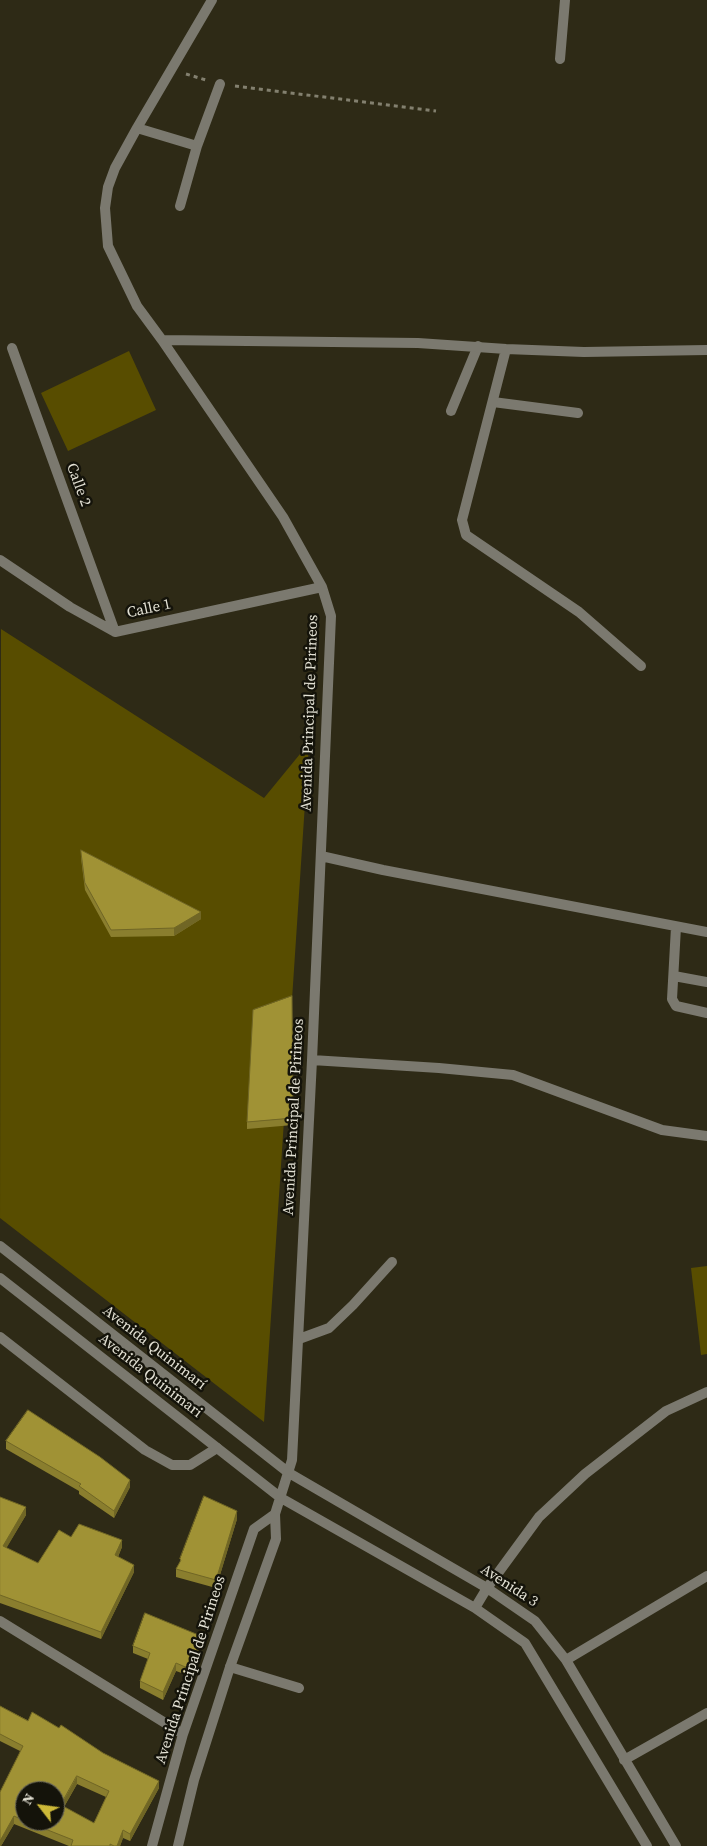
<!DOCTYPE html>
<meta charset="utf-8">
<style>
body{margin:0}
#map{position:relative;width:707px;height:1846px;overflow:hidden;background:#2e2a16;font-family:"Source Serif 4",serif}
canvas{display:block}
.north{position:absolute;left:15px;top:1781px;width:50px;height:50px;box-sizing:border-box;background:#14130a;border:1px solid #67655b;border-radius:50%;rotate:300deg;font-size:14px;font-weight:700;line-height:20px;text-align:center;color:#e3e1d4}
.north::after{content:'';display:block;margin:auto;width:18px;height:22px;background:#cdb938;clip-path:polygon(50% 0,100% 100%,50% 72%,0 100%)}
</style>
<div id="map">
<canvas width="707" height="1846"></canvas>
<div class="north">N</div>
</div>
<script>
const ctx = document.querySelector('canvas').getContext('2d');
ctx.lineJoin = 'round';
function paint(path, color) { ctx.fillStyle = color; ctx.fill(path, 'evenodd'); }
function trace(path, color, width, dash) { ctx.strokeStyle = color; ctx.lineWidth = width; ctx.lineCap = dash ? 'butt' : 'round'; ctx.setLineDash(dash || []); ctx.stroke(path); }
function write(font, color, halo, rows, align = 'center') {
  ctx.font = font + ' "Source Serif 4",serif'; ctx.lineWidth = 5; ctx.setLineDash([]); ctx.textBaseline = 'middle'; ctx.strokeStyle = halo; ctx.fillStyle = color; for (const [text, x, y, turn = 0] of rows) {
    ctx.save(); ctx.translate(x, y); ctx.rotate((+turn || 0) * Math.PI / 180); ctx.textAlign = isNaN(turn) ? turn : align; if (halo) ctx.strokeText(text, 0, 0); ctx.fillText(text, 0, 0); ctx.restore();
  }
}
const green = new Path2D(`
 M 129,351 L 156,410 L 68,451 L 41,393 Z
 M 1,629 L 264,798 L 309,743 L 264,1422 L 0,1218 Z
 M 707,1266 L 707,1354 L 701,1355 L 691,1268 Z`);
const path = new Path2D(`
 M 186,74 L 206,80
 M 235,86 L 436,111`);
const service = new Path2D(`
 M 493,402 L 578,413
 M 451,411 L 478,346
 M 0,1337 L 145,1450 L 172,1465 L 190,1465 L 217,1448
 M 230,1667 L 299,1688`);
const minor = new Path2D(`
 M 560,59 L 565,0
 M 137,128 L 197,146
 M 180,206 L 197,146 L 220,84
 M 162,340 L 418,343 L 506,349 L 584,352 L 707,350
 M 12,348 L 115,632
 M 506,349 L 462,520 L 466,535 L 579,612 L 641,666
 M 0,560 L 70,607 L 115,632 L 322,587
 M 321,856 L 383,870 L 707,932
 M 676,927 L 672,999 L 676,1006 L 707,1013
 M 674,976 L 707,982
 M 312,1060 L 439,1068 L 513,1075 L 662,1130 L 707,1136
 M 0,1246 L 289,1473 L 487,1588 L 535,1621 L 566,1660 L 676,1846
 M 0,1278 L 281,1498 L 475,1608 L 525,1643 L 647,1846
 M 299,1339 L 329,1328 L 353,1305 L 392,1262
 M 475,1608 L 487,1588 L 539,1517 L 585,1474 L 666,1411 L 707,1392
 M 0,1621 L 183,1734
 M 566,1660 L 707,1576
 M 624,1760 L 707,1713
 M 152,1846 L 183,1734 L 254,1529 L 275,1514
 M 178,1846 L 194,1780 L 230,1667 L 276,1539 L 275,1514 L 292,1460 L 312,1060 L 331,616 L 322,587 L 283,517 L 162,340 L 137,306 L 108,246 L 105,208 L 108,187 L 115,168 L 137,128 L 212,0`);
const wall = new Path2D(`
 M 81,850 L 201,919 L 174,936 L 111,937 L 85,890 L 81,858 Z
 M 293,1118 L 293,1125 L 247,1129 L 247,1122 Z
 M 6,1441 L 130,1487 L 114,1518 L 79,1494 L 79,1491 L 6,1449 Z
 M 0,1497 L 26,1515 L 6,1548 L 38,1563 L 71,1537 L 122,1547 L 118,1557 L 134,1572 L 101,1639 L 0,1603 Z
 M 237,1519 L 216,1588 L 176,1577 L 176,1569 L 180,1562 L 180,1559 Z
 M 201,1643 L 190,1676 L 176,1671 L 163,1700 L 140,1688 L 140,1681 L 148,1659 L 133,1653 L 133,1646 Z
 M 0,1706 L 159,1788 L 130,1841 L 123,1838 L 120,1846 L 69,1846 L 14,1824 L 1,1846 L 20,1751 L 0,1741 ZM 77,1784 L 106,1797 L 94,1823 L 64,1807 Z`);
const shadedWall = new Path2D(`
 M 201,912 L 201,919 L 174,936 L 174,928 Z
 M 130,1480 L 130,1487 L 114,1518 L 114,1511 Z
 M 26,1507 L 26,1515 L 3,1554 L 3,1546 Z
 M 237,1511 L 237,1519 L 216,1588 L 216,1580 Z
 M 122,1540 L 122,1547 L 115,1563 L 115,1555 Z
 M 134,1565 L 134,1572 L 101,1639 L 101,1632 Z
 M 201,1636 L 201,1643 L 190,1676 L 190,1669 Z
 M 176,1663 L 176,1671 L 163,1700 L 163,1692 Z
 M 77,1776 L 77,1784 L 61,1812 L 61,1805 Z
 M 159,1781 L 159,1788 L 130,1841 L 130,1834 Z
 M 14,1816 L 14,1824 L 1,1846 L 0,1846 L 0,1841 Z
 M 123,1830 L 123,1838 L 120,1846 L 117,1846 Z`);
const building = new Path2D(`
 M 81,850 L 201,912 L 174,928 L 111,930 L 85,883 Z
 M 292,996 L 293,1118 L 247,1122 L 253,1010 Z
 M 28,1410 L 100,1457 L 130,1480 L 114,1511 L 79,1486 L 81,1484 L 6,1441 Z
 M 204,1496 L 237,1511 L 216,1580 L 176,1569 L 181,1560 L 180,1559 Z
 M 0,1497 L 26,1507 L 3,1546 L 38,1563 L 59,1530 L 71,1537 L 79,1524 L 122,1540 L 115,1555 L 134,1565 L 101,1632 L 0,1595 Z
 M 145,1613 L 201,1636 L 190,1669 L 176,1663 L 163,1692 L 140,1681 L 150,1653 L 133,1646 Z
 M 0,1706 L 28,1721 L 32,1712 L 59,1728 L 61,1725 L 103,1753 L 159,1781 L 130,1834 L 123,1830 L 117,1846 L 114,1846 L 110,1844 L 110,1846 L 71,1846 L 73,1840 L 25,1821 L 55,1821 L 55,1791 L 25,1791 L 25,1821 L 14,1816 L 0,1841 L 0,1792 L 23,1746 L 0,1734 ZM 77,1776 L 109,1791 L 94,1823 L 61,1805 Z`);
const streetNames = [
 ["Calle 2",78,485,70],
 ["Calle 1",149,609,-12],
 ["Avenida Principal de Pirineos",310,713,-88],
 ["Avenida Principal de Pirineos",294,1117,-87],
 ["Avenida Quinimarí",154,1348,38],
 ["Avenida Quinimari",150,1376,38],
 ["Avenida 3",509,1586,33],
 ["Avenida Principal de Pirineos",191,1670,-72]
];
paint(green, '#584d00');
trace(path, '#83806f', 3, [4, 4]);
trace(service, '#7b796f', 10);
trace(minor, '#7b796f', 10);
paint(wall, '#8a7e2e');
paint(shadedWall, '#706625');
paint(building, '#a09235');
trace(building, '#706625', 1);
write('15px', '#e3e1d4', '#14130a', streetNames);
</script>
